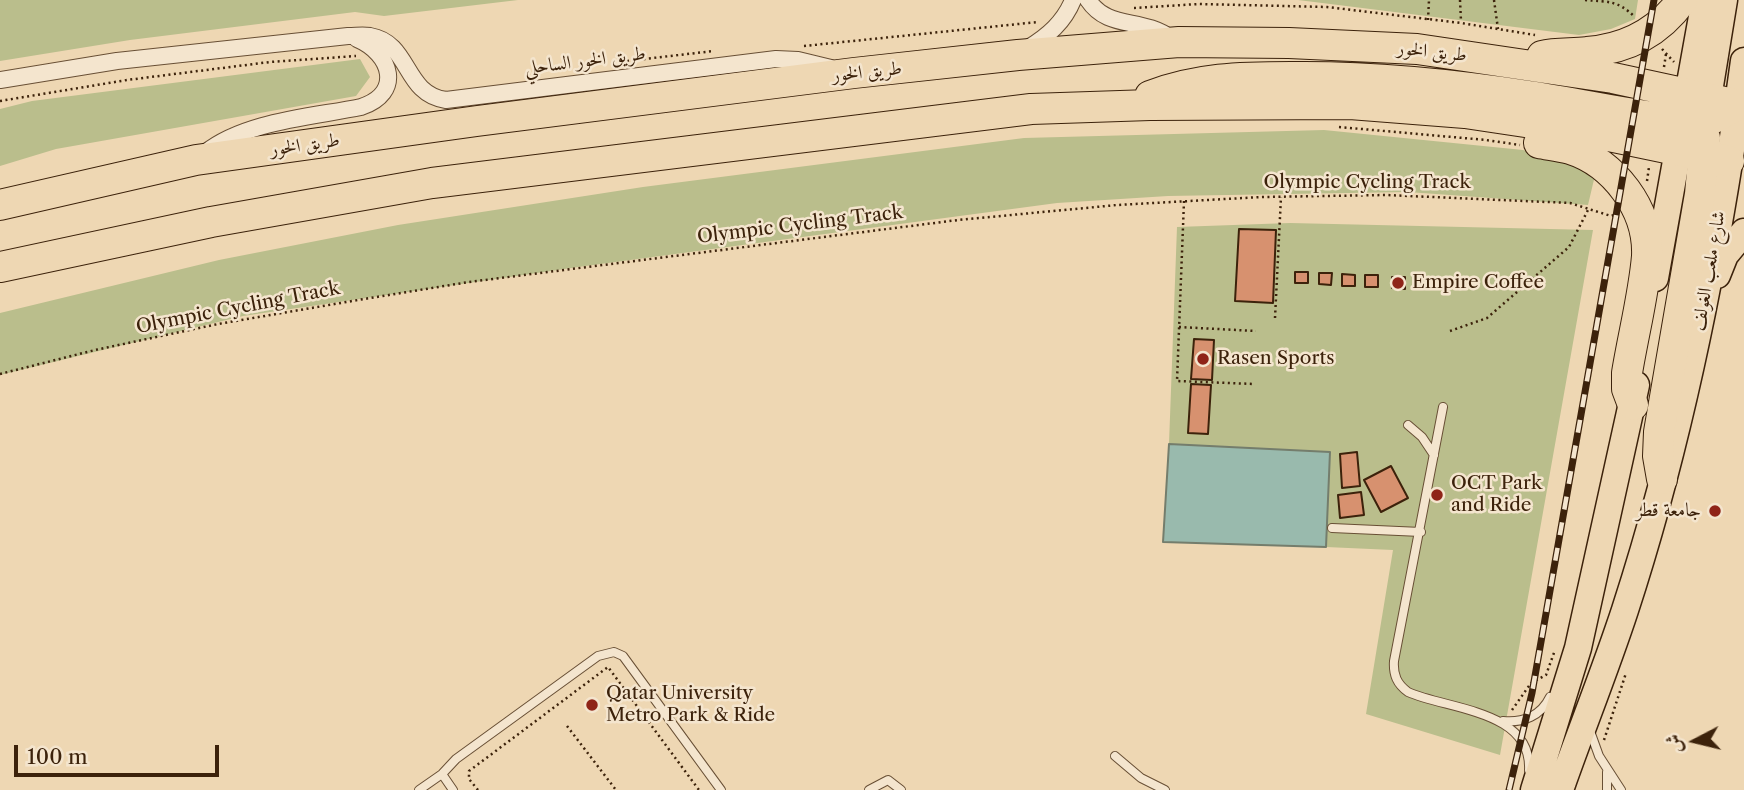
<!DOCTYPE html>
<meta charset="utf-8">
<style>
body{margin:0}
#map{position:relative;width:1744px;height:790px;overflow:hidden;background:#eed7b3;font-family:"Libre Caslon Text",Amiri,serif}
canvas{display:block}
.north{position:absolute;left:1660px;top:706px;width:70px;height:70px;-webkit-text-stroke:5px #f4e5ce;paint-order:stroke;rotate:263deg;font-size:19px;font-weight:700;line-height:28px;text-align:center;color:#3c220b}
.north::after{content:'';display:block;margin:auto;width:24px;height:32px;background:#3c220b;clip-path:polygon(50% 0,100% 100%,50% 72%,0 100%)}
.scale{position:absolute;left:14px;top:745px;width:205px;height:32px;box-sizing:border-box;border:4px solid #3c220b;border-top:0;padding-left:9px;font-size:21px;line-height:24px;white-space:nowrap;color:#3c220b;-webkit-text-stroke:5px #f4e5ce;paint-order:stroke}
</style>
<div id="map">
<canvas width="1744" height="790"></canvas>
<div class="north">ش</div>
<div class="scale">100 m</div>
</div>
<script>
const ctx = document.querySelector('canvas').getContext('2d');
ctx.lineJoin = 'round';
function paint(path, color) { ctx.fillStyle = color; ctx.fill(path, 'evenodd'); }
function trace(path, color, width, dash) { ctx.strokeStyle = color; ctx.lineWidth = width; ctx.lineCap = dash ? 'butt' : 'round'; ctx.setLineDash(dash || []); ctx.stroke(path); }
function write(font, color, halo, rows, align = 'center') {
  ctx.font = font + ' "Libre Caslon Text",Amiri,serif'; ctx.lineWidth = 5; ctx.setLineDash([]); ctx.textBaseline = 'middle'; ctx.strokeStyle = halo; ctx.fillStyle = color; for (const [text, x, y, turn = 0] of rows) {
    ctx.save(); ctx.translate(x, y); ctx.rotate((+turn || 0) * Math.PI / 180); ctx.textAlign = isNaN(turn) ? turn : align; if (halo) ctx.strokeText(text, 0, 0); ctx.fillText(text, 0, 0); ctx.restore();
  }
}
const green = new Path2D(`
 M 0,0 L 518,0 L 384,16 L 355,12 L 130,40 L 0,61 Z
 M 1298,0 L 1638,0 L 1635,19 L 1611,29 L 1579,35 Z
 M 360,59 L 370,77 L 356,96 L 56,149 L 0,166 L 0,109 L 32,101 Z
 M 1324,130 L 1523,150 L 1596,171 L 1588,205 L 1408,192 L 1168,196 L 1057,203 L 578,267 L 243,316 L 0,375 L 0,313 L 219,260 L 398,225 L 643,187 L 1024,138 Z
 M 1290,223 L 1593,230 L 1500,755 L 1366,714 L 1393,550 L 1326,547 L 1330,452 L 1169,444 L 1177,227 Z`);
const water = new Path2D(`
 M 1169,444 L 1330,452 L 1326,547 L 1163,542 Z`);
const building = new Path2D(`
 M 1239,229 L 1276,230 L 1273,303 L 1235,301 Z
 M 1295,272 L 1308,272 L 1308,283 L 1295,283 Z
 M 1319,273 L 1332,273 L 1331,285 L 1319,284 Z
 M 1342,274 L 1355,275 L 1355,286 L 1342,286 Z
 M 1365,275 L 1378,275 L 1378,287 L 1365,287 Z
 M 1392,277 L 1405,277 L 1405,289 L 1392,288 Z
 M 1194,339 L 1214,340 L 1212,380 L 1191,379 Z
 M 1191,384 L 1211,385 L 1208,434 L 1188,433 Z
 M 1357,452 L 1360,486 L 1342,488 L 1340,454 Z
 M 1391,466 L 1408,498 L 1381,512 L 1364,480 Z
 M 1361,492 L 1364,515 L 1340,518 L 1338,495 Z`);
const path = new Path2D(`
 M 1460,0 L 1461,21
 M 1494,0 L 1498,29
 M 1585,0 C 1609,2 1617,0 1635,17
 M 1134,8 L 1199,4 L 1327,7 L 1461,23 L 1535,35
 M 1428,20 L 1429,0
 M 804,46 L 1038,22
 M 1662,49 L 1674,62
 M 627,61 L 714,51
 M 1664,67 L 1666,54
 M 0,101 L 127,80 L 270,62 L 356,56
 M 1339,127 L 1486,140 L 1520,145
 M 1647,181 L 1649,167
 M 1184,201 L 1177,381 L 1254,384
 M 1275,318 L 1281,197
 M 1179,327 L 1256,331
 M 1450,331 L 1487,318 L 1569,247 L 1588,210
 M 0,374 L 95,350 L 218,324 L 358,300 L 469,282 L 958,220 L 1117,205 L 1262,197 L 1386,195 L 1570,203 L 1611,216 L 1614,215
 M 1512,710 L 1531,683 L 1546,675 L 1555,650
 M 567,726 L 616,790
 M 1604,740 L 1626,673
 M 478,790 L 469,779 L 469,771 L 608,667 L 699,790`);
const service = new Path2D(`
 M 1443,407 L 1394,661 C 1393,675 1397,684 1408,692 C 1449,710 1532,710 1529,770
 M 1408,425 L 1422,437 L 1434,455
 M 1332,528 L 1421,532
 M 1503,721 C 1523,723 1541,716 1550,697
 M 1590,731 L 1599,756 L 1621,790
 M 1115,756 L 1141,778 L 1165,790
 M 1607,772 L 1607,790
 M 442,774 L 453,790
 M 419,790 L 442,774 L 456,759 L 598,656 L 614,652 L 623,656 L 721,790
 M 869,790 L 888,780 L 901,790`);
const minor = new Path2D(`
 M 1088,0 C 1109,31 1141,16 1172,39
 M 1028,48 C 1048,36 1064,22 1073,0
 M 0,80 L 117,61 L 348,36 C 356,36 363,35 370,36 C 411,43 403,94 446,100 L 776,59 L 798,60 L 831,68
 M 205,153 C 245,121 312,117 361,107 C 403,93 392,54 357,39`);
const primary = new Path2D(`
 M 1710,118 L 1708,98 L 1724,0
 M 1717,275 L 1725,255 L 1744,232
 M 1655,278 L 1705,0
 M 1534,790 L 1578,648 L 1636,385
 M 1560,790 C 1581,730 1605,671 1625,610 C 1683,432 1719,246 1744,61`);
const motorway = new Path2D(`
 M 1542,56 C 1557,52 1572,54 1587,52 C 1626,49 1659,32 1682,0
 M 1150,96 C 1197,78 1240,77 1291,77 C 1370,76 1451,84 1529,96 C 1583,104 1637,117 1692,122 L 1710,120 L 1738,105
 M 1539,143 C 1549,145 1560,146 1570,149 C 1614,163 1649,209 1647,256 C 1644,293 1633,336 1627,373 L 1627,389 L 1633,405
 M 0,205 L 196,160 L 477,121 L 854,73 L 1018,55 L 1179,42 L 1289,43 L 1417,49 L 1613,78 L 1738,105
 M 0,267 L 211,222 L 432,183 L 1031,109 L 1150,105 L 1350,104 L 1465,113 L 1585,131 L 1729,161
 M 1662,479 L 1658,456 L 1659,432 L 1700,194 L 1705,138`);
const rail = new Path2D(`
 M 1509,790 L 1532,693 L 1654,0`);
const markers = [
 [1398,283,7,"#8f2418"],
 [1203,359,7,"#8f2418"],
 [1437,495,7,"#8f2418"],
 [1715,511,7,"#8f2418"],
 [592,705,7,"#8f2418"]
];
const streetNames = [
 ["طريق الخور",1432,52,6],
 ["طريق الخور الساحلي",585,61,-7],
 ["طريق الخور",867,72,-6],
 ["طريق الخور",305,145,-8],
 ["Olympic Cycling Track",1367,183],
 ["Olympic Cycling Track",800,225,-7],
 ["شارع ملعب الغولف",1709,271,-80],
 ["Olympic Cycling Track",238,308,-11]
];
const poiNames = [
 ["Empire Coffee",1412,283],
 ["Rasen Sports",1217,359],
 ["OCT Park",1451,484],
 ["and Ride",1451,506],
 ["جامعة قطر",1701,511,"right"],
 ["Qatar University",606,694],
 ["Metro Park & Ride",606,716]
];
paint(green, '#babe8c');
paint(water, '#99baad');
trace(water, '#747d6c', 2);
paint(building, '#d7916f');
trace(building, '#3c220b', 2);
trace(service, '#684f35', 10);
trace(minor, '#684f35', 18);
trace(primary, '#3c220b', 29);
trace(motorway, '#3c220b', 32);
trace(path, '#3c220b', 2.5, [2, 3.5]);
trace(service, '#f4e5ce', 8);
trace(minor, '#f4e5ce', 16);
trace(primary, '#eed7b3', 26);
trace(motorway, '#eed7b3', 30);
trace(rail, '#3c220b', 7);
trace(rail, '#f4e5ce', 4.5, [13]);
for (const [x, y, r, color] of markers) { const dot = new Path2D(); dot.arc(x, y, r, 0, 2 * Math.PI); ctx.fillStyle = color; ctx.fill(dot); trace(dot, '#f4e5ce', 2.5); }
write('19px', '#3c220b', '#f4e5ce', streetNames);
write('19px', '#3c220b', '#f4e5ce', poiNames, 'left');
</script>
